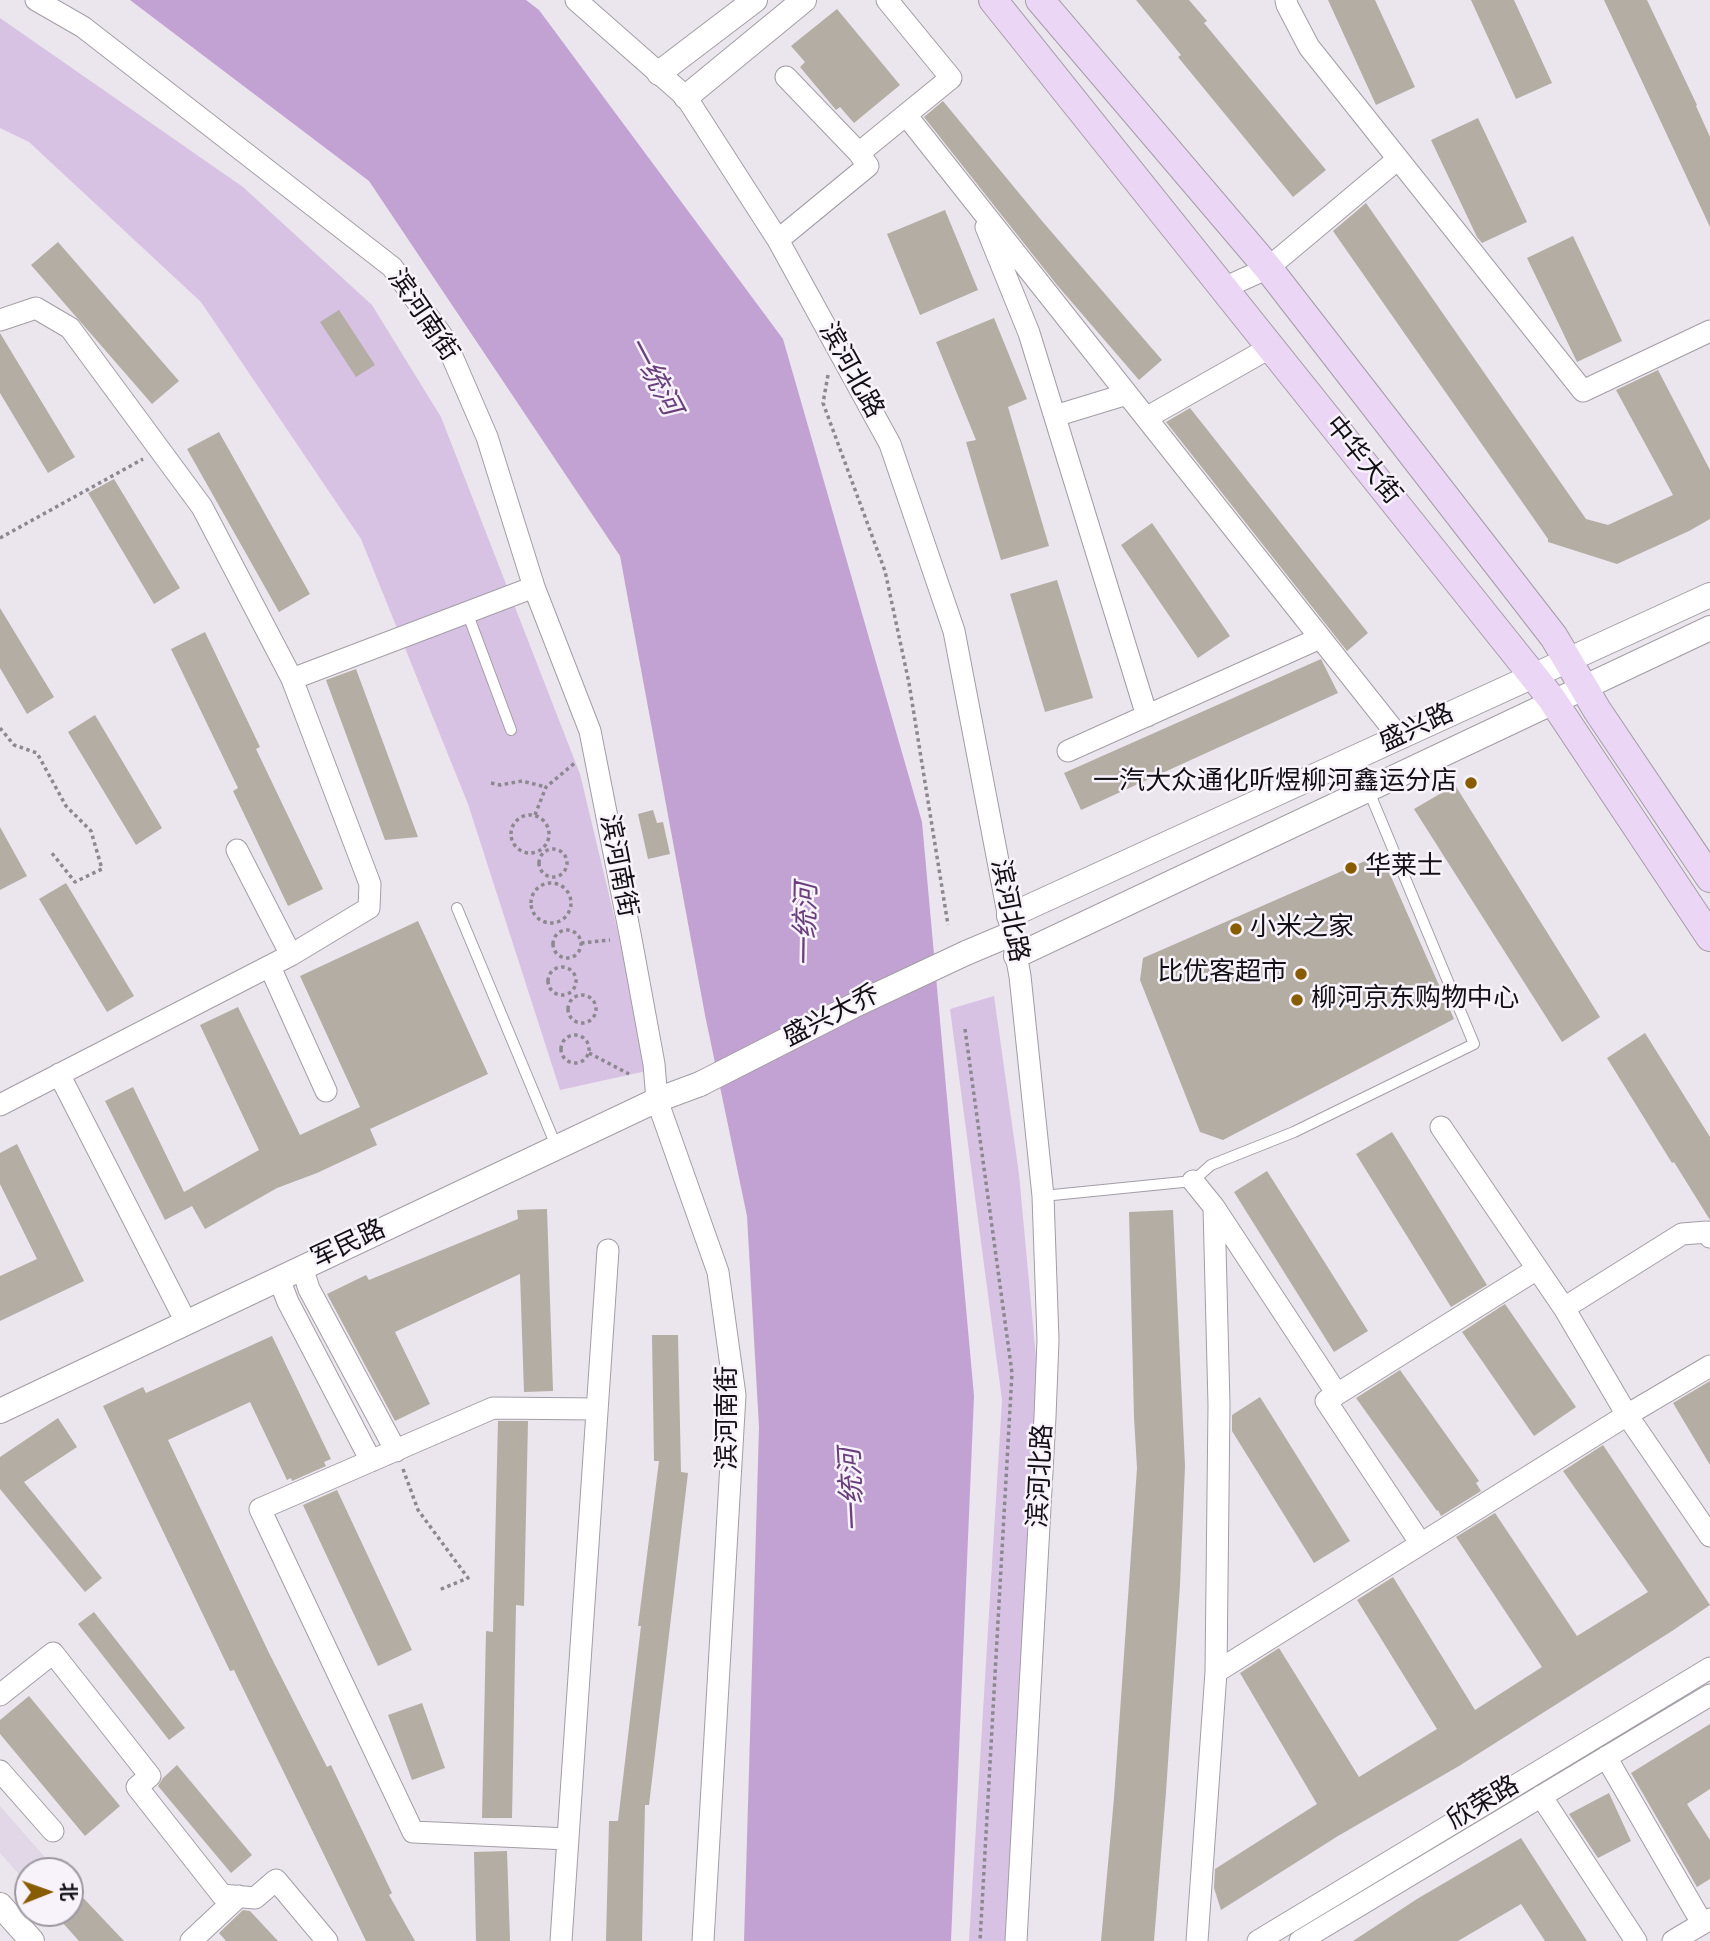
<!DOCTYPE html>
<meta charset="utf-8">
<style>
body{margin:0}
#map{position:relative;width:1710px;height:1941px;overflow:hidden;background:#ebe5ee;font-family:Jost,"Noto Sans SC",sans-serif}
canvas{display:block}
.north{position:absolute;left:14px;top:1857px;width:70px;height:70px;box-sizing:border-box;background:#f8f2fb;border:2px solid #9c989f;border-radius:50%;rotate:89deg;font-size:19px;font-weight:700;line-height:28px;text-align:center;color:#121014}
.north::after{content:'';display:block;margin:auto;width:24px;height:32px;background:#885d00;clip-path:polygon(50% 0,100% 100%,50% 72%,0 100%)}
</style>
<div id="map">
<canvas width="1710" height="1941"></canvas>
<div class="north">北</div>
</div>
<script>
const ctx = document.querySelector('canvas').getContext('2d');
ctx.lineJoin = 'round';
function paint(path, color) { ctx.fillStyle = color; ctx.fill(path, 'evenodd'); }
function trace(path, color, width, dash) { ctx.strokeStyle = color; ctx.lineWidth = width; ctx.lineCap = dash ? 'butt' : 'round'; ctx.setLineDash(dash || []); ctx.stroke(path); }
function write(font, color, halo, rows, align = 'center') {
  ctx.font = font + ' Jost,"Noto Sans SC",sans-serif'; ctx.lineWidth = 5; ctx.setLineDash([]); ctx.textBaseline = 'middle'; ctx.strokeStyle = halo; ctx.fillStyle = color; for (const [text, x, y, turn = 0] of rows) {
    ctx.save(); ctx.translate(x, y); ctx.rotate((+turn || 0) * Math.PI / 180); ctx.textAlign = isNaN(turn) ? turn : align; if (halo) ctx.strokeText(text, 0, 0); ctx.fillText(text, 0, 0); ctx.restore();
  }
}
const built = new Path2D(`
 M 0,1806 L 51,1864 L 43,1871 L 28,1871 L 28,1884 L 0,1853 Z`);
const green = new Path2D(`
 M 0,18 L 243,187 L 372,305 L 441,417 L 580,774 L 651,1070 L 560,1090 L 468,804 L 361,539 L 201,302 L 29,142 L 0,128 Z
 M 994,996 L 1019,1174 L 1037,1368 L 1011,1941 L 969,1941 L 1002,1400 L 950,1009 Z`);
const water = new Path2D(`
 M 130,0 L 526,0 L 539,10 L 783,339 L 922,822 L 974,1396 L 951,1941 L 744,1941 L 759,1427 L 747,1216 L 705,1015 L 620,556 L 369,181 Z`);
const building = new Path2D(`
 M 1136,0 L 1189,0 L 1207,21 L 1204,23 L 1326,170 L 1293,197 L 1178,57 L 1181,55 Z
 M 1328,0 L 1375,0 L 1415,87 L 1376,105 Z
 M 1471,0 L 1514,0 L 1552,83 L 1516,99 Z
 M 1604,0 L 1647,0 L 1697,105 L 1696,106 L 1710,137 L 1710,227 Z
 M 837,9 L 900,85 L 854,123 L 840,107 L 836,110 L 800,67 L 805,62 L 791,46 Z
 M 943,101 L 1042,221 L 1162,360 L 1139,380 L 1057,285 L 924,117 Z
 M 1478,118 L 1527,222 L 1482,243 L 1477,237 L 1431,140 Z
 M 1366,203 L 1586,519 L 1608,525 L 1673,495 L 1616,390 L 1658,370 L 1710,470 L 1710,519 L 1689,531 L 1617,564 L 1548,542 L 1548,539 L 1333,231 Z
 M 945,210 L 978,290 L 920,315 L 887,234 Z
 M 1573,236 L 1622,341 L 1577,362 L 1527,258 Z
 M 58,242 L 179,381 L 152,404 L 31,265 Z
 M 339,310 L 375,365 L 356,377 L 320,322 Z
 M 994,318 L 1027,399 L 1008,407 L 1049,546 L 1001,560 L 966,442 L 976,440 L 936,342 Z
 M 0,333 L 75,457 L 48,473 L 0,393 Z
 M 1190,408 L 1368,633 L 1347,651 L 1166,422 Z
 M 219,432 L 310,594 L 279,612 L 187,449 Z
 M 114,479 L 180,588 L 154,604 L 88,493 Z
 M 1152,523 L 1230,636 L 1198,658 L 1121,545 Z
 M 1057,580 L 1093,698 L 1045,712 L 1010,594 Z
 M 0,608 L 54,697 L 27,714 L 0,668 Z
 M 205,632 L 260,747 L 256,749 L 323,889 L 288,906 L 233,791 L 238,788 L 171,649 Z
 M 1321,659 L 1338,693 L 1081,810 L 1064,773 Z
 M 356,669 L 418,837 L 385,840 L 326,680 Z
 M 95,715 L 162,828 L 136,845 L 68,732 Z
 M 1455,785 L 1600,1017 L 1562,1042 L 1414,809 Z
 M 653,810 L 657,823 L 663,822 L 670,854 L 648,859 L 638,814 Z
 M 0,827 L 27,876 L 0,890 Z
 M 1381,854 L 1454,1019 L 1223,1140 L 1200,1132 L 1140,980 L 1143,958 Z
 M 66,883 L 134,996 L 107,1012 L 39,899 Z
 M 418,921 L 488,1074 L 370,1129 L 377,1145 L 317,1173 L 277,1188 L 205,1229 L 192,1206 L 165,1220 L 105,1101 L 133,1087 L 184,1192 L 259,1150 L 200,1025 L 238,1007 L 300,1135 L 360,1107 L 300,976 Z
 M 1645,1033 L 1710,1137 L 1710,1220 L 1674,1162 L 1672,1163 L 1607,1058 Z
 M 1392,1132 L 1487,1285 L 1451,1307 L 1356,1154 Z
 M 17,1144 L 84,1281 L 0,1321 L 0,1276 L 37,1259 L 0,1184 L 0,1153 Z
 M 1267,1171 L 1368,1331 L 1334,1352 L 1234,1192 Z
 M 547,1209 L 553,1391 L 524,1392 L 520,1274 L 395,1332 L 430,1404 L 395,1421 L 327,1294 L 366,1275 L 369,1280 L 518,1219 L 517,1210 Z
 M 1173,1210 L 1185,1466 L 1180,1585 L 1166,1792 L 1154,1941 L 1101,1941 L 1114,1798 L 1137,1468 L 1134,1417 L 1129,1212 Z
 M 1505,1304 L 1576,1407 L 1534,1436 L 1462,1332 Z
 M 652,1335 L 678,1335 L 681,1472 L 688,1473 L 649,1805 L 645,1805 L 642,1941 L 606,1941 L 609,1821 L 618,1821 L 641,1626 L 638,1626 L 659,1461 L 654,1461 Z
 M 272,1336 L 331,1459 L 324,1462 L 326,1466 L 292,1481 L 291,1478 L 287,1480 L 250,1402 L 168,1440 L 269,1653 L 327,1767 L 331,1765 L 392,1893 L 389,1895 L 415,1941 L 366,1941 L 234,1670 L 230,1671 L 103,1406 L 143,1387 L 146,1393 Z
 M 1400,1370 L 1479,1481 L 1476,1483 L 1481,1491 L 1441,1516 L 1438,1510 L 1437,1511 L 1356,1398 Z
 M 1710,1381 L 1710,1465 L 1673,1403 Z
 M 1260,1397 L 1350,1541 L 1314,1563 L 1232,1431 L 1232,1415 Z
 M 58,1418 L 77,1447 L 24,1482 L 102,1578 L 85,1592 L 0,1489 L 0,1457 Z
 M 498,1421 L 528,1421 L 524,1606 L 516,1605 L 512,1818 L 482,1818 L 486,1631 L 493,1632 Z
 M 1603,1445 L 1710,1605 L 1672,1631 L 1459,1766 L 1338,1836 L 1221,1910 L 1214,1888 L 1215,1869 L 1317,1804 L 1240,1673 L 1279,1648 L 1359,1777 L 1437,1729 L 1357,1600 L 1393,1577 L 1475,1710 L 1542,1667 L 1456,1537 L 1495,1513 L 1577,1636 L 1648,1592 L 1563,1471 Z
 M 337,1490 L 412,1650 L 378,1666 L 303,1505 Z
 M 94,1612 L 185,1728 L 169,1740 L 78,1624 Z
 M 29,1696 L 120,1806 L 85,1836 L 0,1734 L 0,1720 Z
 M 422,1703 L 445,1768 L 412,1780 L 388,1715 Z
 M 1710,1724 L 1710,1789 L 1687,1804 L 1710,1840 L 1710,1879 L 1697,1887 L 1631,1773 Z
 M 177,1765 L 252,1855 L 231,1873 L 158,1786 L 163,1778 Z
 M 1609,1793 L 1631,1841 L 1598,1858 L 1569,1814 Z
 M 1521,1838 L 1587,1941 L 1545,1941 L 1521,1904 L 1458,1941 L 1353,1941 L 1417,1899 Z
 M 507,1851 L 510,1941 L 476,1941 L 474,1852 Z
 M 70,1884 L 124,1941 L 79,1941 L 54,1913 L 70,1913 Z
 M 243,1910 L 250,1911 L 278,1941 L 226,1941 L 219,1933 Z`);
const path = new Path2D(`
 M 828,375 L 823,403 L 885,571 L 909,683 L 948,925
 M 0,538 L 143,459
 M 0,728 L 14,745 L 37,753 L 66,806 L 91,831 L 102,869 L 75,882 L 51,852
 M 491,783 L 500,785 L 522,781 L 546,787
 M511 834a19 19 0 1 1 38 0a19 19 0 1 1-38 0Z
 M 535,815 L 546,787 L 576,762
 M539 863a14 14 0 1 1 28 0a14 14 0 1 1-28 0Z
 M531 903a20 20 0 1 1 40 0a20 20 0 1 1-40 0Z
 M553 944a14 14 0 1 1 28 0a14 14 0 1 1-28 0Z
 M 581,943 L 610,940
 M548 981a14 14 0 1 1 28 0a14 14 0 1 1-28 0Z
 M568 1009a14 14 0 1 1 28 0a14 14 0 1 1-28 0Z
 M 965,1029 L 1012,1373 L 980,1941
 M561 1049a14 14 0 1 1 28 0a14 14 0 1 1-28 0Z
 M 589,1053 L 629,1074
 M 403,1469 L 418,1510 L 468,1578 L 439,1590`);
const service = new Path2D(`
 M 467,612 L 511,730
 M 457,908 L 557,1148
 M 1043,1196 L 1193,1181 L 1211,1165 L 1294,1132 L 1474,1044 L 1368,789`);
const minor = new Path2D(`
 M 36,0 L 83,27 L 392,267 L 445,340 L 487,437 L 534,587 L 590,731 L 631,939 L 654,1064 L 657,1100 L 718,1272 L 735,1395 L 703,1941
 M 576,0 L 686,97 L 778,240 L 890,444 L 954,631 L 1020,976 L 1043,1196 L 1048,1340 L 1045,1417 L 1016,1941
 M 1286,0 L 1287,5 L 1309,47 L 1583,391 L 1710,331
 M 786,77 L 859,153 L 951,78 L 887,0
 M 906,115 L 1399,737
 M 986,227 L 1029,333 L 1147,716
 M 778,240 L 868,166 L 859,153
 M 1224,288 L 1268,268 L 1398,159
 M 0,320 L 36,308 L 70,328 L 202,507 L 292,679 L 370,884 L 369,908 L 291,955 L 0,1105
 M 1055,416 L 1127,394
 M 1146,418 L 1271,347
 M 292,679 L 534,587
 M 1068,751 L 1320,638
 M 237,850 L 291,955
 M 270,967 L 326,1091
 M 59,1074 L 186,1322
 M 1441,1127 L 1564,1308 L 1627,1415 L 1710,1366
 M 1193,1181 L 1214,1207 L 1337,1394
 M 302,1267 L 309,1289 L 396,1451
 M 279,1279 L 288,1302 L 371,1461
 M 1564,1308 L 1682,1234 L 1707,1232 L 1710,1237
 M 1421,1544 L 1326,1401 L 1537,1269
 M 1216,1672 L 1627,1415 L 1710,1536
 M 0,1695 L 53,1653 L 150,1776 L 137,1787 L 222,1895 L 255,1898 L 276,1880 L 327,1941
 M 1606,1757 L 1702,1923
 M 0,1771 L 53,1831
 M 1541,1796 L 1636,1941
 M 568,1839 L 413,1832 L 260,1509 L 493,1408 L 597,1409
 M 191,1941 L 239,1896
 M 561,1941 L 608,1250
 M 1197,1941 L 1216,1672 L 1219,1405 L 1214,1207
 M 1258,1941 L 1710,1668
 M 1300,1941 L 1710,1695
 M 1673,1941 L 1710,1919`);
const tertiary = new Path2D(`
 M 659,73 L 755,0
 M 686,97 L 804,0
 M 1009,916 L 1710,595
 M 966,953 L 1011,934
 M 1016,956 L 1710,628
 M 0,1411 L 657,1100 L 700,1084
 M 0,1905 L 32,1941`);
const secondary = new Path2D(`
 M 993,0 L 1551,698 L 1710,937
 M 1040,0 L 1268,268 L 1554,637 L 1597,710 L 1710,878`);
const tertiaryBridge = new Path2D(`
 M 700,1084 L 853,1006 L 966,953`);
const markers = [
 [1471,783,7,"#885d00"],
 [1351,868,7,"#885d00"],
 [1236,929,7,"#885d00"],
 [1301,974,7,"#885d00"],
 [1297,1000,7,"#885d00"]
];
const streetNames = [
 ["滨河南街",422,316,56],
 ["滨河北路",850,371,61],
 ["中华大街",1362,461,51],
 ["盛兴路",1417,729,-25],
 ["滨河南街",617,866,79],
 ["滨河北路",1008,911,79],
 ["盛兴大乔",832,1017,-27],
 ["军民路",349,1245,-25],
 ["滨河南街",729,1418,-90],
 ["滨河北路",1042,1476,-87],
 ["欣荣路",1484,1804,-31]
];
const poiNames = [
 ["一汽大众通化听煜柳河鑫运分店",1457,783,"right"],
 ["华莱士",1365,868],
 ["小米之家",1250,929],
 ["比优客超市",1287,974,"right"],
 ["柳河京东购物中心",1311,1000]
];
const waterNames = [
 ["一统河",652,377,62],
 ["一统河",808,925,-89],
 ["一统河",854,1490,-93]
];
paint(built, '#e1d7e7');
paint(green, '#d8c2e4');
paint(water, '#c2a2d2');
paint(building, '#b3ada4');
trace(service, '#a39da6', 12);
trace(minor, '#a39da6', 23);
trace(tertiary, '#a39da6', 26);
trace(secondary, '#a39da6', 30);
trace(path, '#8c888f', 3.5, [3.5, 3.5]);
trace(service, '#fff', 10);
trace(minor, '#fff', 21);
trace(tertiary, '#fff', 24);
trace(secondary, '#ecd6f6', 28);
trace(tertiaryBridge, '#a39da6', 26, []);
trace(tertiaryBridge, '#fff', 24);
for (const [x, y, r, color] of markers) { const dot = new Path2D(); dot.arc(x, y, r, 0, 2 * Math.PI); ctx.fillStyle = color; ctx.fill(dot); trace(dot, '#f8f2fb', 2.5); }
write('26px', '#121014', '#f8f2fb', streetNames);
write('26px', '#121014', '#f8f2fb', poiNames, 'left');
write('italic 28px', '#69407c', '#f8f2fb', waterNames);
</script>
